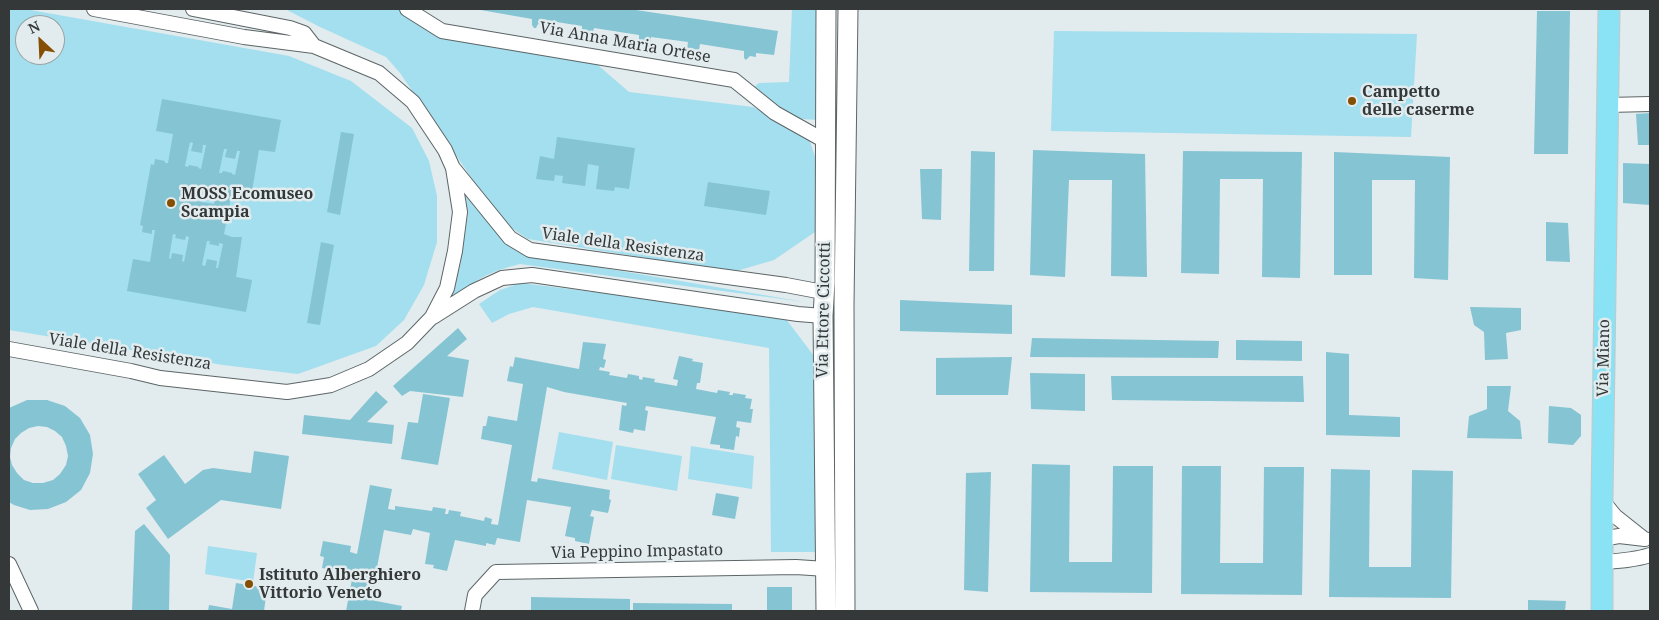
<!DOCTYPE html>
<style>
body{margin:0}
#map{position:relative;width:1659px;height:620px;overflow:hidden;background:#e2ebed;font-family:"Noto Serif",serif}
canvas{display:block}
.frame{position:absolute;inset:0;border:10px solid #343838;pointer-events:none}
.north{position:absolute;left:15px;top:15px;width:50px;height:50px;box-sizing:border-box;background:#e2ebed;border:1px solid #9ca3a5;border-radius:50%;rotate:335deg;font-size:14px;font-weight:700;line-height:20px;text-align:center;color:#343838}
.north::after{content:'';display:block;margin:auto;width:18px;height:22px;background:#864e00;clip-path:polygon(50% 0,100% 100%,50% 72%,0 100%)}
</style>
<div id="map">
<canvas width="1659" height="620"></canvas>
<div class="frame"></div>
<div class="north">N</div>
</div>
<script>
const ctx = document.querySelector('canvas').getContext('2d');
ctx.lineJoin = 'round';
function paint(path, color) { ctx.fillStyle = color; ctx.fill(path, 'evenodd'); }
function trace(path, color, width, dash) { ctx.strokeStyle = color; ctx.lineWidth = width; ctx.lineCap = dash ? 'butt' : 'round'; ctx.setLineDash(dash || []); ctx.stroke(path); }
function write(font, color, halo, rows, align = 'center') {
  ctx.font = font + ' "Noto Serif",serif'; ctx.lineWidth = 5; ctx.setLineDash([]); ctx.textBaseline = 'middle'; ctx.strokeStyle = halo; ctx.fillStyle = color; for (const [text, x, y, turn = 0] of rows) {
    ctx.save(); ctx.translate(x, y); ctx.rotate((+turn || 0) * Math.PI / 180); ctx.textAlign = isNaN(turn) ? turn : align; if (halo) ctx.strokeText(text, 0, 0); ctx.fillText(text, 0, 0); ctx.restore();
  }
}
const green = new Path2D(`
 M 9,9 L 25,9 L 289,56 L 351,81 L 412,128 L 429,161 L 437,196 L 437,242 L 424,285 L 404,320 L 376,346 L 298,374 L 223,365 L 9,330 ZM 25,25 L 55,25 L 55,55 L 25,55 Z
 M 285,9 L 411,9 L 419,17 L 477,36 L 585,54 L 629,92 L 753,107 L 779,120 L 809,139 L 817,162 L 817,207 L 815,232 L 774,260 L 733,272 L 528,239 L 504,223 L 479,189 L 400,73 L 386,57 L 320,27 Z
 M 792,9 L 818,9 L 818,120 L 802,119 L 777,112 L 754,87 L 759,83 L 789,82 Z
 M 1054,31 L 1417,34 L 1411,137 L 1051,131 Z
 M 465,190 L 526,255 L 805,302 L 520,264 C 490,272 480,276 456,297 L 450,297 L 460,266 L 468,213 Z
 M 521,283 L 772,314 L 786,319 L 817,360 L 816,552 L 771,552 L 769,348 L 533,307 L 509,314 L 492,323 L 479,304 L 500,290 Z
 M 559,432 L 613,442 L 607,480 L 552,469 Z
 M 616,445 L 682,456 L 677,491 L 611,479 Z
 M 691,446 L 754,456 L 752,489 L 688,479 Z
 M 208,546 L 257,553 L 253,582 L 205,574 Z`);
const building = new Path2D(`
 M 475,9 L 629,9 L 778,31 L 774,55 L 756,53 L 756,57 L 750,56 L 746,60 L 744,58 L 744,51 L 700,44 L 699,50 L 694,49 L 691,53 L 689,53 L 687,50 L 688,42 L 651,37 L 651,42 L 645,41 L 643,45 L 641,45 L 639,42 L 639,35 L 594,28 L 593,32 L 588,32 L 586,36 L 584,36 L 582,33 L 582,26 L 544,20 L 543,25 L 538,24 L 536,28 L 534,28 L 532,25 L 532,19 Z
 M 1537,11 L 1570,11 L 1568,154 L 1534,154 Z
 M 162,99 L 281,120 L 275,152 L 259,150 L 252,191 L 241,186 L 233,186 L 232,192 L 224,234 L 232,237 L 242,237 L 236,277 L 252,280 L 246,312 L 127,291 L 133,259 L 150,262 L 155,230 L 152,230 L 152,234 L 142,232 L 143,226 L 140,225 L 151,164 L 154,165 L 155,159 L 165,161 L 165,163 L 168,163 L 173,134 L 156,131 ZM 190,142 L 193,143 L 191,151 L 202,153 L 203,145 L 206,145 L 201,169 L 198,168 L 199,167 L 189,165 L 188,167 L 185,166 ZM 224,149 L 227,149 L 225,157 L 235,159 L 237,151 L 240,151 L 235,175 L 232,174 L 232,173 L 223,171 L 222,173 L 219,173 ZM 197,195 L 215,198 L 214,204 L 196,201 ZM 194,207 L 212,210 L 211,216 L 193,213 ZM 173,234 L 176,235 L 175,238 L 185,240 L 186,236 L 189,237 L 184,262 L 182,261 L 183,255 L 172,253 L 171,259 L 169,258 ZM 207,241 L 210,241 L 209,244 L 219,246 L 219,243 L 223,244 L 218,268 L 216,268 L 217,261 L 207,259 L 205,266 L 202,265 Z
 M 1650,113 L 1650,145 L 1638,145 L 1636,114 Z
 M 341,132 L 354,134 L 340,215 L 327,212 Z
 M 557,137 L 635,148 L 629,189 L 615,187 L 614,191 L 596,189 L 599,166 L 588,164 L 585,186 L 562,183 L 563,176 L 555,175 L 554,181 L 536,179 L 540,156 L 554,159 Z
 M 1033,150 L 1145,154 L 1147,277 L 1111,276 L 1112,180 L 1069,180 L 1065,277 L 1030,275 Z
 M 971,151 L 995,152 L 994,271 L 969,271 Z
 M 1183,151 L 1302,152 L 1300,278 L 1262,277 L 1263,179 L 1220,179 L 1219,274 L 1181,273 Z
 M 1334,152 L 1450,157 L 1448,280 L 1414,278 L 1415,180 L 1372,180 L 1372,275 L 1334,275 Z
 M 1623,163 L 1650,164 L 1650,205 L 1623,203 Z
 M 920,169 L 942,169 L 941,220 L 922,219 Z
 M 708,182 L 770,191 L 766,215 L 704,206 Z
 M 1546,222 L 1568,223 L 1570,262 L 1546,261 Z
 M 321,242 L 334,245 L 320,325 L 307,323 Z
 M 900,300 L 1012,305 L 1012,334 L 900,331 Z
 M 1470,307 L 1521,308 L 1521,330 L 1506,333 L 1508,359 L 1485,360 L 1484,332 L 1474,325 Z
 M 458,328 L 467,339 L 447,356 L 469,360 L 463,397 L 410,391 L 402,396 L 393,386 Z
 M 1032,338 L 1219,341 L 1218,358 L 1030,357 Z
 M 1236,340 L 1302,341 L 1302,361 L 1236,360 Z
 M 583,342 L 606,344 L 603,359 L 606,360 L 604,368 L 600,367 L 599,370 L 610,372 L 609,375 L 627,378 L 628,374 L 639,376 L 639,379 L 642,380 L 643,377 L 655,379 L 654,382 L 677,386 L 678,380 L 673,379 L 679,356 L 693,359 L 692,361 L 703,363 L 700,383 L 697,383 L 696,389 L 717,393 L 718,390 L 730,392 L 729,395 L 733,395 L 733,393 L 746,395 L 745,398 L 752,399 L 750,409 L 753,409 L 751,423 L 737,421 L 736,427 L 740,428 L 739,437 L 736,436 L 734,450 L 720,448 L 720,445 L 710,444 L 716,417 L 646,406 L 645,410 L 648,411 L 645,431 L 634,429 L 633,433 L 619,430 L 622,405 L 626,406 L 627,403 L 564,392 L 547,387 L 531,481 L 537,482 L 538,478 L 610,490 L 609,499 L 611,500 L 608,513 L 592,510 L 590,516 L 594,517 L 589,544 L 575,541 L 575,538 L 565,536 L 571,507 L 527,500 L 520,542 L 497,538 L 495,545 L 486,543 L 486,546 L 455,540 L 447,571 L 433,568 L 434,565 L 425,564 L 430,533 L 413,529 L 411,535 L 384,530 L 371,600 L 402,606 L 401,611 L 346,611 L 353,574 L 322,568 L 324,557 L 320,556 L 323,541 L 351,546 L 350,552 L 357,554 L 370,485 L 392,489 L 388,509 L 395,510 L 395,506 L 432,511 L 433,507 L 446,509 L 445,514 L 448,514 L 449,510 L 461,512 L 460,516 L 484,521 L 485,517 L 492,519 L 491,524 L 498,525 L 512,445 L 481,439 L 483,426 L 486,426 L 488,416 L 517,421 L 523,384 L 507,381 L 510,366 L 513,367 L 515,357 L 579,369 Z
 M 1326,352 L 1349,354 L 1349,415 L 1400,417 L 1400,437 L 1326,435 Z
 M 1012,357 L 1008,395 L 936,395 L 936,358 Z
 M 1030,373 L 1085,374 L 1085,411 L 1031,409 Z
 M 1111,376 L 1303,376 L 1304,402 L 1112,400 Z
 M 1487,386 L 1511,386 L 1508,411 L 1520,421 L 1522,439 L 1467,438 L 1469,416 L 1487,409 Z
 M 376,391 L 388,402 L 367,422 L 394,425 L 392,444 L 302,434 L 304,415 L 350,420 Z
 M 423,394 L 450,398 L 438,465 L 401,459 L 408,422 L 418,423 Z
 M 27,400 L 47,400 L 65,406 L 80,418 L 90,435 L 93,454 L 90,473 L 81,490 L 66,502 L 48,509 L 30,510 L 14,505 L 9,502 L 9,408 ZM 38,426 L 47,427 L 55,431 L 62,437 L 66,446 L 68,456 L 66,465 L 60,474 L 53,480 L 43,483 L 33,483 L 24,480 L 17,473 L 12,465 L 10,457 L 11,448 L 15,439 L 21,433 L 29,428 Z
 M 1549,406 L 1571,408 L 1581,415 L 1581,436 L 1573,445 L 1548,443 Z
 M 254,451 L 289,456 L 281,509 L 221,500 L 168,539 L 146,508 L 156,500 L 138,474 L 164,455 L 185,484 L 203,470 L 213,468 L 251,473 Z
 M 1032,464 L 1070,465 L 1069,562 L 1112,562 L 1113,466 L 1153,466 L 1152,593 L 1030,592 Z
 M 1182,466 L 1221,466 L 1220,563 L 1263,563 L 1264,467 L 1304,467 L 1302,595 L 1181,594 Z
 M 1331,469 L 1370,470 L 1369,567 L 1411,567 L 1412,470 L 1453,471 L 1451,598 L 1329,597 Z
 M 991,472 L 988,592 L 964,590 L 966,473 Z
 M 716,493 L 739,497 L 735,519 L 712,515 Z
 M 144,524 L 170,555 L 169,611 L 132,611 L 135,531 Z
 M 236,583 L 267,588 L 264,611 L 208,611 L 209,605 L 232,609 Z
 M 767,587 L 792,587 L 792,611 L 767,611 Z
 M 531,597 L 630,599 L 630,611 L 531,611 Z
 M 1528,600 L 1566,601 L 1565,611 L 1528,611 Z
 M 633,603 L 732,604 L 732,611 L 633,611 Z`);
const street = new Path2D(`
 M 193,9 L 290,28 L 304,33 L 314,46
 M 407,9 L 442,31 L 734,80 L 775,113 L 825,141
 M 1608,105 L 1650,104
 M 454,169 L 510,238 L 530,250 L 786,285 L 823,292
 M 433,317 L 474,291 L 502,278 L 532,275 L 798,314 L 823,316
 M 9,349 L 131,371 L 160,378 L 287,392 L 331,385 L 369,369 L 407,343 L 432,317 L 447,288 L 455,251 L 460,212 L 453,168 L 445,150 L 413,102 L 379,73 L 314,46 L 244,37 L 94,9
 M 1602,500 L 1615,516 L 1644,539
 M 1602,539 L 1619,536 L 1645,539
 M 1603,562 C 1619,561 1635,560 1650,555
 M 9,564 L 31,611
 M 472,611 L 475,595 L 496,572 L 796,567 L 826,569`);
const secondary = new Path2D(`
 M 826,9 L 825,282 L 823,316 L 826,611
 M 845,611 L 844,305 L 848,9`);
const primary = new Path2D(`
 M 1602,611 L 1602,500 L 1609,9`);
const markers = [
 [1352,101,5,"#864e00"],
 [171,203,5,"#864e00"],
 [249,584,5,"#864e00"]
];
const streetNames = [
 ["Via Anna Maria Ortese",625,43,10],
 ["Viale della Resistenza",623,245,8],
 ["Via Ettore Ciccotti",824,310,-89],
 ["Viale della Resistenza",130,352,9],
 ["Via Miano",1604,358,-89],
 ["Via Peppino Impastato",637,552,-1]
];
const poiNames = [
 ["Campetto",1362,92],
 ["delle caserme",1362,110],
 ["MOSS Ecomuseo",181,194],
 ["Scampia",181,212],
 ["Istituto Alberghiero",259,575],
 ["Vittorio Veneto",259,593]
];
paint(green, '#a3dfee');
paint(building, '#85c4d3');
trace(street, '#5d6566', 16);
trace(secondary, '#5d6566', 21);
trace(primary, '#c6c7c7', 23);
trace(street, '#fff', 14);
trace(secondary, '#fff', 19);
trace(primary, '#89e3f4', 21);
for (const [x, y, r, color] of markers) { const dot = new Path2D(); dot.arc(x, y, r, 0, 2 * Math.PI); ctx.fillStyle = color; ctx.fill(dot); trace(dot, '#e2ebed', 2); }
write('16px', '#343838', '#e2ebed', streetNames);
write('bold 16px', '#343838', '#e2ebed', poiNames, 'left');
</script>
